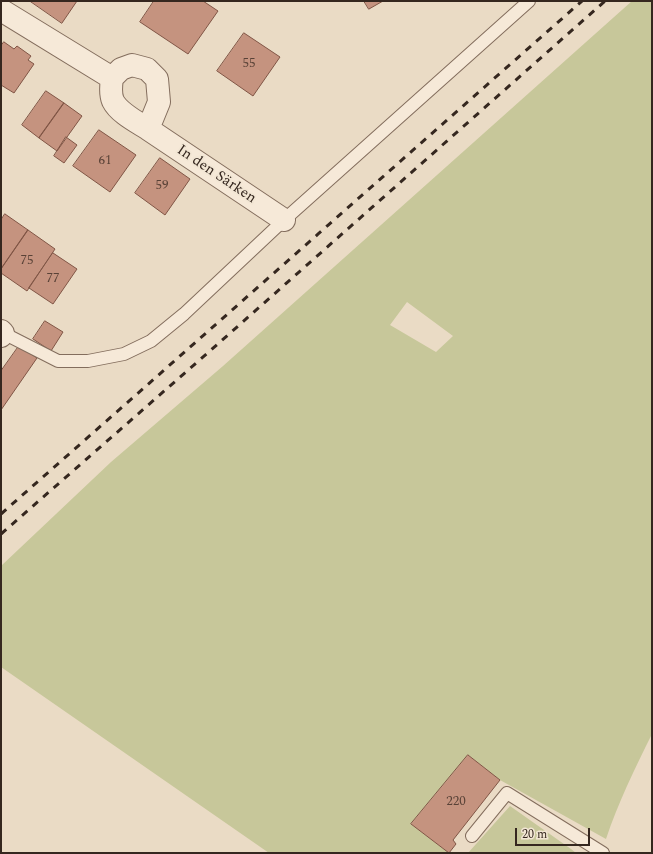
<!DOCTYPE html>
<meta charset="utf-8">
<style>
body{margin:0}
#map{position:relative;width:653px;height:854px;overflow:hidden;background:#eadbc5;font-family:Spectral,serif}
canvas{display:block}
.frame{position:absolute;inset:0;border:2px solid #35271f;pointer-events:none}
.scale{position:absolute;left:515px;top:828px;width:75px;height:18px;box-sizing:border-box;border:2px solid #35271f;border-top:0;padding-left:5px;font-size:12px;line-height:14px;white-space:nowrap;color:#35271f;-webkit-text-stroke:3px #f2e6d4;paint-order:stroke}
</style>
<div id="map">
<canvas width="653" height="854"></canvas>
<div class="frame"></div>
<div class="scale">20 m</div>
</div>
<script>
const ctx = document.querySelector('canvas').getContext('2d');
ctx.lineJoin = 'round';
function paint(path, color) { ctx.fillStyle = color; ctx.fill(path, 'evenodd'); }
function trace(path, color, width, dash) { ctx.strokeStyle = color; ctx.lineWidth = width; ctx.lineCap = dash ? 'butt' : 'round'; ctx.setLineDash(dash || []); ctx.stroke(path); }
function write(font, color, halo, rows, align = 'center') {
  ctx.font = font + ' Spectral,serif'; ctx.lineWidth = 3.5; ctx.setLineDash([]); ctx.textBaseline = 'middle'; ctx.strokeStyle = halo; ctx.fillStyle = color; for (const [text, x, y, turn = 0] of rows) {
    ctx.save(); ctx.translate(x, y); ctx.rotate((+turn || 0) * Math.PI / 180); ctx.textAlign = isNaN(turn) ? turn : align; if (halo) ctx.strokeText(text, 0, 0); ctx.fillText(text, 0, 0); ctx.restore();
  }
}
const green = new Path2D(`
 M 632,1 L 652,1 L 652,734 C 635,768 618,803 606,839 L 500,780 L 468,755 L 411,824 L 449,853 L 269,853 L 1,667 L 1,566 L 111,462 L 223,366 ZM 407,302 L 453,336 L 436,352 L 390,325 Z
 M 510,806 L 571,849 L 576,853 L 468,853 Z`);
const building = new Path2D(`
 M 30,1 L 77,1 L 62,23 Z
 M 154,1 L 203,1 L 218,11 L 188,54 L 140,22 Z
 M 364,1 L 383,1 L 369,9 Z
 M 244,33 L 280,57 L 253,96 L 217,71 Z
 M 4,42 L 14,49 L 17,46 L 31,56 L 28,60 L 34,64 L 14,93 L 1,85 L 1,46 Z
 M 46,91 L 64,103 L 39,138 L 22,125 Z
 M 64,103 L 82,116 L 57,151 L 39,138 Z
 M 99,130 L 136,155 L 110,192 L 73,166 Z
 M 66,137 L 77,145 L 64,163 L 54,156 Z
 M 160,158 L 190,179 L 165,215 L 135,193 Z
 M 5,214 L 28,230 L 1,269 L 1,220 Z
 M 28,230 L 55,249 L 27,291 L 1,273 L 1,269 Z
 M 53,253 L 77,269 L 53,304 L 29,288 Z
 M 45,321 L 63,332 L 51,351 L 33,339 Z
 M 19,346 L 37,358 L 1,410 L 1,371 Z
 M 468,755 L 500,780 L 453,840 L 456,844 L 449,853 L 411,824 Z`);
const service = new Path2D(`
 M 3,333 L 58,361 L 88,361 L 124,354 L 151,341 L 184,314 L 284,220 L 529,1
 M 472,836 L 507,793 L 603,853`);
const minor = new Path2D(`
 M 1,10 L 112,78 L 121,69 L 132,65 L 147,69 L 157,79 L 159,102 L 148,129 L 284,220
 M 112,78 C 111,85 110,94 113,101 C 119,113 137,122 148,129
 M 1,331 L 3,333 L 1,336`);
const rail = new Path2D(`
 M 1,514 C 195,343 388,172 582,1
 M 1,534 L 211,350 L 605,1`);
const numberNames = [
 ["55",249,64],
 ["61",105,161],
 ["59",162,186],
 ["75",27,261],
 ["77",53,279],
 ["220",456,802]
];
const streetNames = [
 ["In den Särken",216,175,34]
];
paint(green, '#c7c79a');
paint(building, '#c5937f');
trace(building, '#805545', 1);
trace(service, '#836d5d', 14);
trace(minor, '#836d5d', 24);
trace(service, '#f6e9d8', 12);
trace(minor, '#f6e9d8', 22);
trace(rail, '#35271f', 3, [7, 7]);
write('13px', '#594237', null, numberNames);
write('15px', '#35271f', '#f2e6d4', streetNames);
</script>
